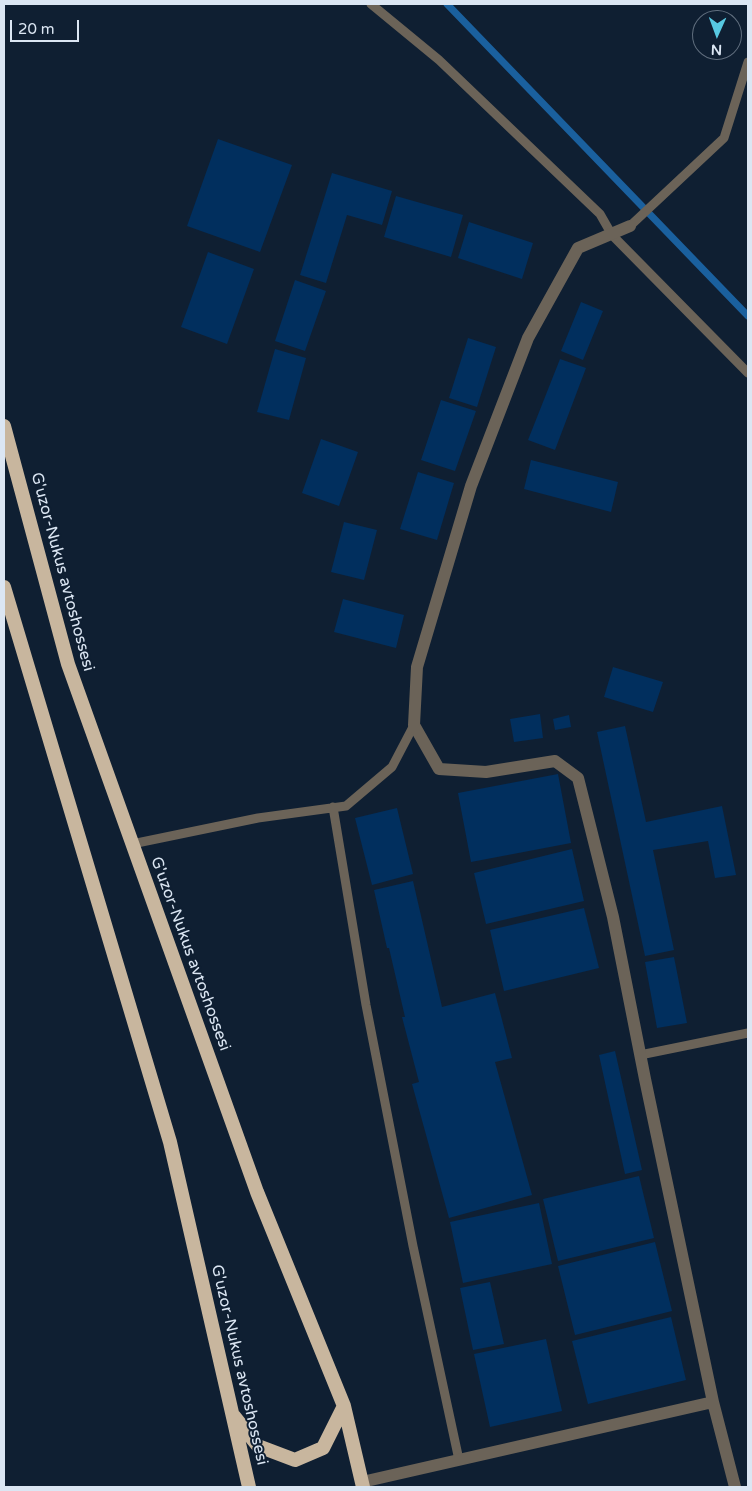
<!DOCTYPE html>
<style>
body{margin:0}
#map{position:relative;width:752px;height:1491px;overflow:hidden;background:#0f1f32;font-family:"Varela Round",sans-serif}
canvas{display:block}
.frame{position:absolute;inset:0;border:5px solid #dbe6f3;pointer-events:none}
.north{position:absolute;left:692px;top:10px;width:50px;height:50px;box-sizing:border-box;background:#0f1f32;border:1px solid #616f7f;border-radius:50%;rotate:182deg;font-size:14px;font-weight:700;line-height:20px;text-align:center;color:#dbe6f3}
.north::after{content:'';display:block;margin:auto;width:18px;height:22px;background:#57c9e2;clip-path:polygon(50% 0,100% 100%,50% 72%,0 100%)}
.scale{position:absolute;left:10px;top:20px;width:69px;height:22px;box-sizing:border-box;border:2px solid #dbe6f3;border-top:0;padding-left:6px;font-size:15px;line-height:18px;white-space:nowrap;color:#dbe6f3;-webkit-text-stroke:4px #0f1f32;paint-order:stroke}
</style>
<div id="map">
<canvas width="752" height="1491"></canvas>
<div class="frame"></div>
<div class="north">N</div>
<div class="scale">20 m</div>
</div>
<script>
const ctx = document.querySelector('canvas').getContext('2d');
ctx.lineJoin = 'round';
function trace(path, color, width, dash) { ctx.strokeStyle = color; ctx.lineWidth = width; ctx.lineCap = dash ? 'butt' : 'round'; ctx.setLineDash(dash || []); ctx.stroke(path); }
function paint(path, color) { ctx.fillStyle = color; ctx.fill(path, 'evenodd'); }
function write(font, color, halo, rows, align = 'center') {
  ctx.font = font + ' "Varela Round",sans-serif'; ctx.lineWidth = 4; ctx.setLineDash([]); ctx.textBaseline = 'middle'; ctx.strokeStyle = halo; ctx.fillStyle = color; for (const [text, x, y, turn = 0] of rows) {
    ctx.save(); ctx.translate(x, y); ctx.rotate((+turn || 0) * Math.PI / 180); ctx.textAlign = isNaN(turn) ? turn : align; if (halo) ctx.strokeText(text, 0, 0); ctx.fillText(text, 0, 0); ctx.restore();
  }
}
const stream = new Path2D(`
 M 447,4 L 748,316`);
const building = new Path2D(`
 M 218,139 L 292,165 L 260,252 L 187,226 Z
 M 332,173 L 392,191 L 382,225 L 347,215 L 326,283 L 300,275 Z
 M 396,196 L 463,215 L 451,257 L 384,237 Z
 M 469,222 L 533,243 L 522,279 L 458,258 Z
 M 208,252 L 254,269 L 227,344 L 181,327 Z
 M 295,280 L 326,291 L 305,351 L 275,341 Z
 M 581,302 L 603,311 L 583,360 L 561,351 Z
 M 468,338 L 496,347 L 477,407 L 449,398 Z
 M 275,349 L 306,358 L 289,420 L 257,412 Z
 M 560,359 L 586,368 L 555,450 L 528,440 Z
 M 441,400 L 476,411 L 455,471 L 421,460 Z
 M 321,439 L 358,452 L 339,506 L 302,493 Z
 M 531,460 L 618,482 L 611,512 L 524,489 Z
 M 418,472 L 454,483 L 437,540 L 400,529 Z
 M 344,522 L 377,530 L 364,580 L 331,572 Z
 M 343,599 L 404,615 L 396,648 L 334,632 Z
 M 613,667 L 663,682 L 653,712 L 604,697 Z
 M 540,714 L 543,738 L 514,742 L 510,719 Z
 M 569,715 L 571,727 L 555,730 L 553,719 Z
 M 625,726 L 646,822 L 722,806 L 736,875 L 715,878 L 708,841 L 653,850 L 674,950 L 645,956 L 597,732 Z
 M 558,774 L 571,843 L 471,862 L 458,793 Z
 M 397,808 L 413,874 L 372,885 L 355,818 Z
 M 572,849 L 584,901 L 486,924 L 474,873 Z
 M 413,881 L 442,1007 L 495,993 L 512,1058 L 495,1062 L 532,1195 L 449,1218 L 412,1084 L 419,1082 L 402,1017 L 405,1017 L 389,948 L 387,948 L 374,890 Z
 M 584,908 L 599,968 L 504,991 L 490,930 Z
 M 674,957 L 687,1023 L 657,1028 L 645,962 Z
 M 615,1051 L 642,1170 L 625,1174 L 599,1055 Z
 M 639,1176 L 654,1238 L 558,1261 L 543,1199 Z
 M 539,1203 L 552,1264 L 463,1283 L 450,1222 Z
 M 655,1242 L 672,1311 L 575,1335 L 558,1266 Z
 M 490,1282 L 504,1344 L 473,1350 L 460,1288 Z
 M 671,1317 L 686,1380 L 588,1404 L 572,1341 Z
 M 546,1339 L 562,1411 L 490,1427 L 474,1354 Z`);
const service = new Path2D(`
 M 371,4 L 439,60 L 600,214 L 612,235 L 748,373
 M 630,226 L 724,138 L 748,62
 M 333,807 L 366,1005 L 413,1246 L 459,1460
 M 132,844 L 258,818 L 346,806 L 392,767 L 414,725
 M 640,1055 L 748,1033`);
const minor = new Path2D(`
 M 630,226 L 578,248 L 528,338 L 471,486 L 417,667 L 414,725 L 439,769 L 486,772 L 555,761 L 578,778 L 613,917 L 645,1079 L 713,1402 L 735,1487
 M 362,1482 L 713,1402`);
const trunk = new Path2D(`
 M 4,426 L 68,664 L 257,1192 L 344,1406 L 363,1487
 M 4,587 L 170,1142 L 249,1487
 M 234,1416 L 258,1446 L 295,1460 L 323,1448 L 344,1406`);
const streetNames = [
 ["G'uzor-Nukus avtoshossesi",62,572,75],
 ["G'uzor-Nukus avtoshossesi",190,954,70],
 ["G'uzor-Nukus avtoshossesi",239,1365,77]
];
trace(stream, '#1a609e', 7);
paint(building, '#012f5e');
trace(service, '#6b6358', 9);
trace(minor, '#6b6358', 12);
trace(trunk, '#c8b69e', 14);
write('16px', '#dbe6f3', '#0f1f32', streetNames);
</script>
